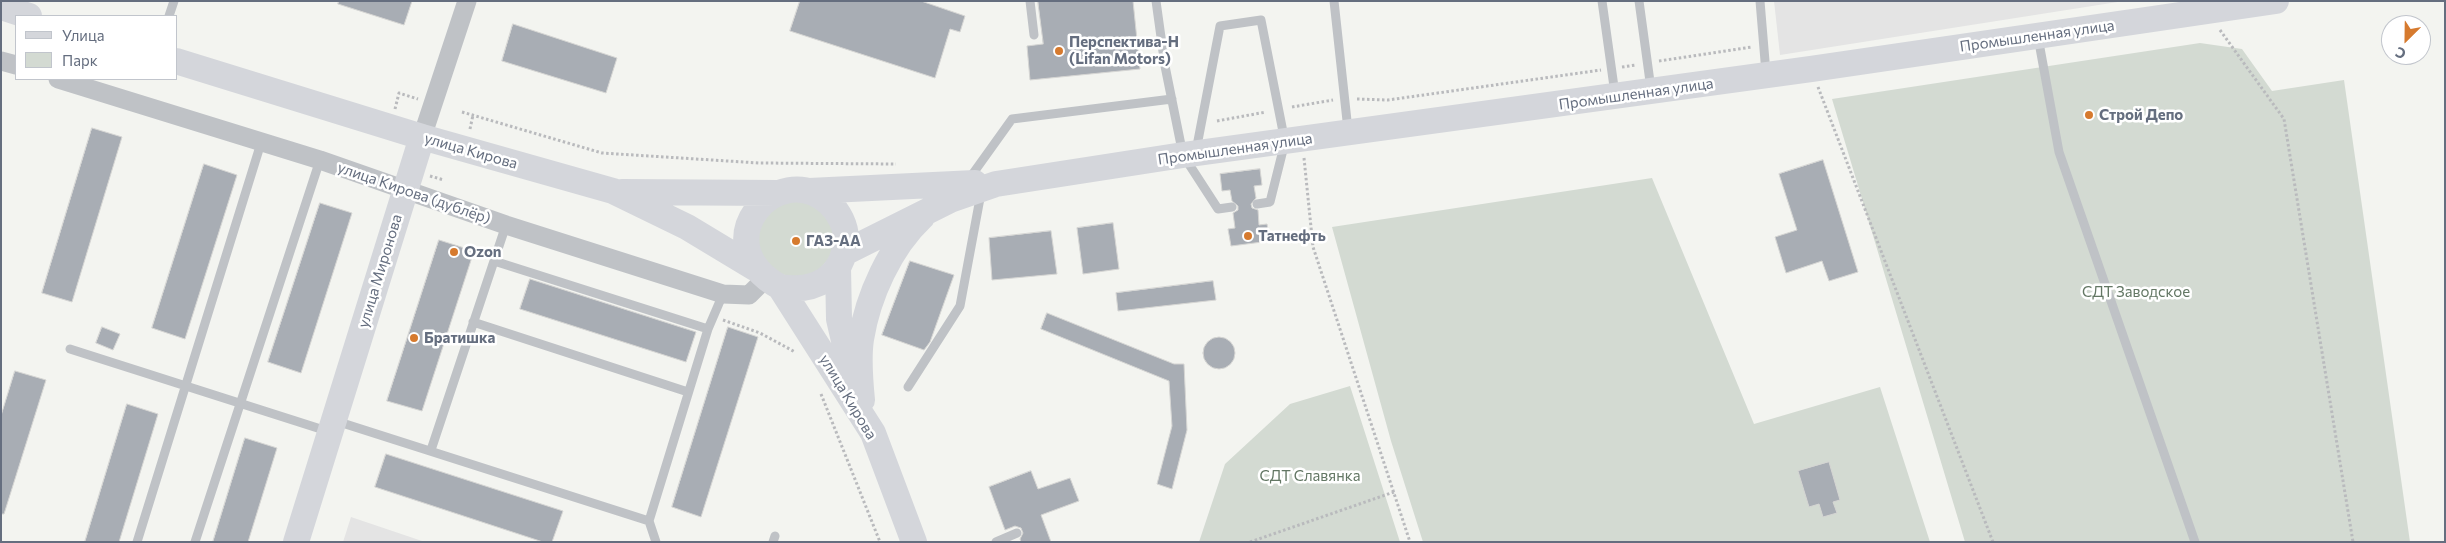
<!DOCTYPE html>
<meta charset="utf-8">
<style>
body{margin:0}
#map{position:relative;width:2446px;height:543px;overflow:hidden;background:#f3f4f0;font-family:Commissioner,sans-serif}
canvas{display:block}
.frame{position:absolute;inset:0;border:2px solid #656e7f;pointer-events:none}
.legend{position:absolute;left:15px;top:15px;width:162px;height:65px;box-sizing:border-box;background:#fff;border:1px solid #c1c5cc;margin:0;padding:6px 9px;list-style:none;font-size:15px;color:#656e7f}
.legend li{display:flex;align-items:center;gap:10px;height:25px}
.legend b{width:25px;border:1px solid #c1c5cc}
.north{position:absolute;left:2381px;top:15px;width:50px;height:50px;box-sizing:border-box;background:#fff;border:1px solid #c1c5cc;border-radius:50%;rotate:203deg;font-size:14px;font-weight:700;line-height:20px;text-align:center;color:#656e7f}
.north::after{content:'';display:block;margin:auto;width:18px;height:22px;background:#d67a2e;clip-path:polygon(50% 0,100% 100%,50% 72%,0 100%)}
</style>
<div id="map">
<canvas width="2446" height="543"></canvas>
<div class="frame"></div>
<ul class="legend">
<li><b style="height:6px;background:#d4d6db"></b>Улица</li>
<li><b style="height:14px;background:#d3dad2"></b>Парк</li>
</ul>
<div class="north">С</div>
</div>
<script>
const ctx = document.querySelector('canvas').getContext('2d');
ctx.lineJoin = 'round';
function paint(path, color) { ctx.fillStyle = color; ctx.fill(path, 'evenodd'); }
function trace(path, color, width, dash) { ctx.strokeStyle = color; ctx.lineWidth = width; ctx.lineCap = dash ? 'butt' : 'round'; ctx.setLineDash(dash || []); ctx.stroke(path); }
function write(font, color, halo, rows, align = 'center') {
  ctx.font = font + ' Commissioner,sans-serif'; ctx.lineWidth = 5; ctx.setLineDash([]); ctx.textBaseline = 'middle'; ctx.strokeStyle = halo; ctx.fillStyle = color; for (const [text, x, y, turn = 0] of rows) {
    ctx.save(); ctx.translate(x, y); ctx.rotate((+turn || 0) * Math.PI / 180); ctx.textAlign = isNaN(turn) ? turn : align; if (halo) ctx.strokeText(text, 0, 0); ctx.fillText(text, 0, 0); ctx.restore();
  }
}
const built = new Path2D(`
 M 1774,1 L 2124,1 L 1780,55 Z
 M 351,517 L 425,542 L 343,542 Z`);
const green = new Path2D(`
 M 2200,43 L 2242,49 L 2272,91 L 2344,80 L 2410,542 L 1965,542 L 1832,99 Z
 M 1652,178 L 1754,424 L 1880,387 L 1930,542 L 1423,542 L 1391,441 L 1332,227 Z
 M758 239a38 38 0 1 1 76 0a38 38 0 1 1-76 0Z
 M 1350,386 L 1400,542 L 1199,542 L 1225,464 L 1290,404 Z`);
const building = new Path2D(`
 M 339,1 L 412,1 L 404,25 L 338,4 Z
 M 800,1 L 921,1 L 965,16 L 960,32 L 950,29 L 935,78 L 790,31 Z
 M 1038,1 L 1133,1 L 1140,69 L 1030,80 L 1027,46 L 1043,44 Z
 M 513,24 L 617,58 L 606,93 L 502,61 Z
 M 92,128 L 122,137 L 72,302 L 42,293 Z
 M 1823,160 L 1858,272 L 1829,281 L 1822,261 L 1786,273 L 1775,237 L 1797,230 L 1779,174 Z
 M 204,164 L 237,175 L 185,339 L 152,328 Z
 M 1260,169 L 1262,185 L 1254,186 L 1256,198 L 1251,204 L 1252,208 L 1258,210 L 1259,225 L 1267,224 L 1270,241 L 1231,246 L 1228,229 L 1235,228 L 1233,213 L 1238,210 L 1238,206 L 1232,201 L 1230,190 L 1222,191 L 1220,174 Z
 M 320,203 L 352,213 L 301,373 L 268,362 Z
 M 1113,223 L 1119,269 L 1083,274 L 1077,228 Z
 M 1051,231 L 1057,274 L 992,280 L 989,238 Z
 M 439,240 L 474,251 L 422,411 L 387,401 Z
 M 910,261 L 954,275 L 930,342 L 924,350 L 882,335 Z
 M 530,279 L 696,332 L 686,362 L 520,309 Z
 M 1213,281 L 1216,300 L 1118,311 L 1116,293 Z
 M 1047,313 L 1174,364 L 1184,364 L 1187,430 L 1172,489 L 1157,484 L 1172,426 L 1169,381 L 1041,329 Z
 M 102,327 L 120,334 L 113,350 L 96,343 Z
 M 728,327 L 758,337 L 701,517 L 672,507 Z
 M1203 353a16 16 0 1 1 32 0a16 16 0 1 1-32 0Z
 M 15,371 L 46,380 L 4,514 L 1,514 L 1,416 Z
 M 127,404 L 158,414 L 119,542 L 85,542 Z
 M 245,438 L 277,448 L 248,542 L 213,542 Z
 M 386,454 L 563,511 L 552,542 L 543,542 L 375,487 Z
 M 1829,462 L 1840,500 L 1833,502 L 1837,513 L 1823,517 L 1819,504 L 1809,507 L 1798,471 Z
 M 1031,471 L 1038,489 L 1070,478 L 1079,501 L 1041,515 L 1051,542 L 1021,542 L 1020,539 L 1023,533 L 1021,528 L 1015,526 L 1005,530 L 989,487 Z`);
const path = new Path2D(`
 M 2220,30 L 2284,119 L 2353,542
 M 1659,61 L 1752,47
 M 1622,67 L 1636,65
 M 1818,87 L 1993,542
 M 1357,99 L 1388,100 L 1601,70
 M 1292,107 L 1333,100
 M 395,109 L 399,93 L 418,99
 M 462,112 L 602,153 L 759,163 L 896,164
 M 1217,121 L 1266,112
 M 470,129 L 473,115
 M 1304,158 L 1313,247 L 1410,542
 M 430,176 L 444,180
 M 723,320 L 760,333 L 795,352
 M 821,394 L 880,542
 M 1250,542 L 1394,492`);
const lane = new Path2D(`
 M 1030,1 L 1034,35
 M 1156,1 L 1165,66 L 1183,155 L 1218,209 L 1232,207
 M 1334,1 L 1348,130
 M 1602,1 L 1615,94
 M 1639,1 L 1651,89
 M 1760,1 L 1766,73
 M 169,16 L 174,1
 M 2038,37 L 2059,152 L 2195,542
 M 1196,151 L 1220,26 L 1261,20 L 1285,142 L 1270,202 L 1257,204
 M 969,179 L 1012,119 L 1172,99
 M 494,261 L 506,225
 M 473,322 L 688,392
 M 70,349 L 327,431
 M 908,387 L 960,306 L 981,193
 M 336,421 L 649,521 L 708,329 L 723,294
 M 431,450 L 494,261 L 708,329
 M 649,521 L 656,542
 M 137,542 L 261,143
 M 195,542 L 320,160
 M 773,542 L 775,536
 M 996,542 L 1017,533`);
const street = new Path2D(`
 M 1,61 L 16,65
 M 58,79 L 320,160 L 506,225 L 723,294 L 749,295 L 765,279
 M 422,137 L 467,1`);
const secondary = new Path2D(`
 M 1,7 L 29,16
 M 176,61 L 422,137 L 613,191 L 687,227 L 755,268
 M 809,191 L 975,183
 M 622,192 L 778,193
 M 844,253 L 950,200 L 996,184 L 1183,155 L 1811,69 L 2276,1
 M 838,267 L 839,319 L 851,371
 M 780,287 C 814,293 844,278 846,239 C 846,226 839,212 829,203 C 777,156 702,244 780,287 L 873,433 L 914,542
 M 862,400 C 860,380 858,359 861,339 C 868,296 890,247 922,217
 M 296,542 L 422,137`);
const markers = [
 [1059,51,5,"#d67a2e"],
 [2089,115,5,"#d67a2e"],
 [1248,236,5,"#d67a2e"],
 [796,241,5,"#d67a2e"],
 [454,252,5,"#d67a2e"],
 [414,338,5,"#d67a2e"]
];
const streetNames = [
 ["Промышленная улица",2037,36,-8],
 ["Промышленная улица",1636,94,-8],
 ["Промышленная улица",1235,149,-8],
 ["улица Кирова",471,151,16],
 ["улица Кирова (дублёр)",414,193,19],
 ["улица Миронова",380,271,-73],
 ["улица Кирова",848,397,59]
];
const poiNames = [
 ["Перспектива-Н",1069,42],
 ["(Lifan Motors)",1069,59],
 ["Строй Депо",2099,115],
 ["Татнефть",1258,236],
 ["ГАЗ-АА",806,241],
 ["Ozon",464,252],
 ["Братишка",424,338]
];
const parkNames = [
 ["СДТ Заводское",2136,292],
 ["СДТ Славянка",1310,476]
];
paint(built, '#e4e4e4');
paint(green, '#d3dad2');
paint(building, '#a8adb4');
trace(building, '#d5d5d3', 1);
trace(path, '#b9babd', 3, [2.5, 2.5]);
trace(lane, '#bfc2c6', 9);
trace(street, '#bfc2c6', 19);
trace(secondary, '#d4d6db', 26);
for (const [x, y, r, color] of markers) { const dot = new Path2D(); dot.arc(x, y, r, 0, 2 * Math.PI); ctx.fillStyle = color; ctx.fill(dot); trace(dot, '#fff', 2); }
write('15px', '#656e7f', '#fff', streetNames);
write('bold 15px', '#656e7f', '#fff', poiNames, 'left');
write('15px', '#637764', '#fff', parkNames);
</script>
